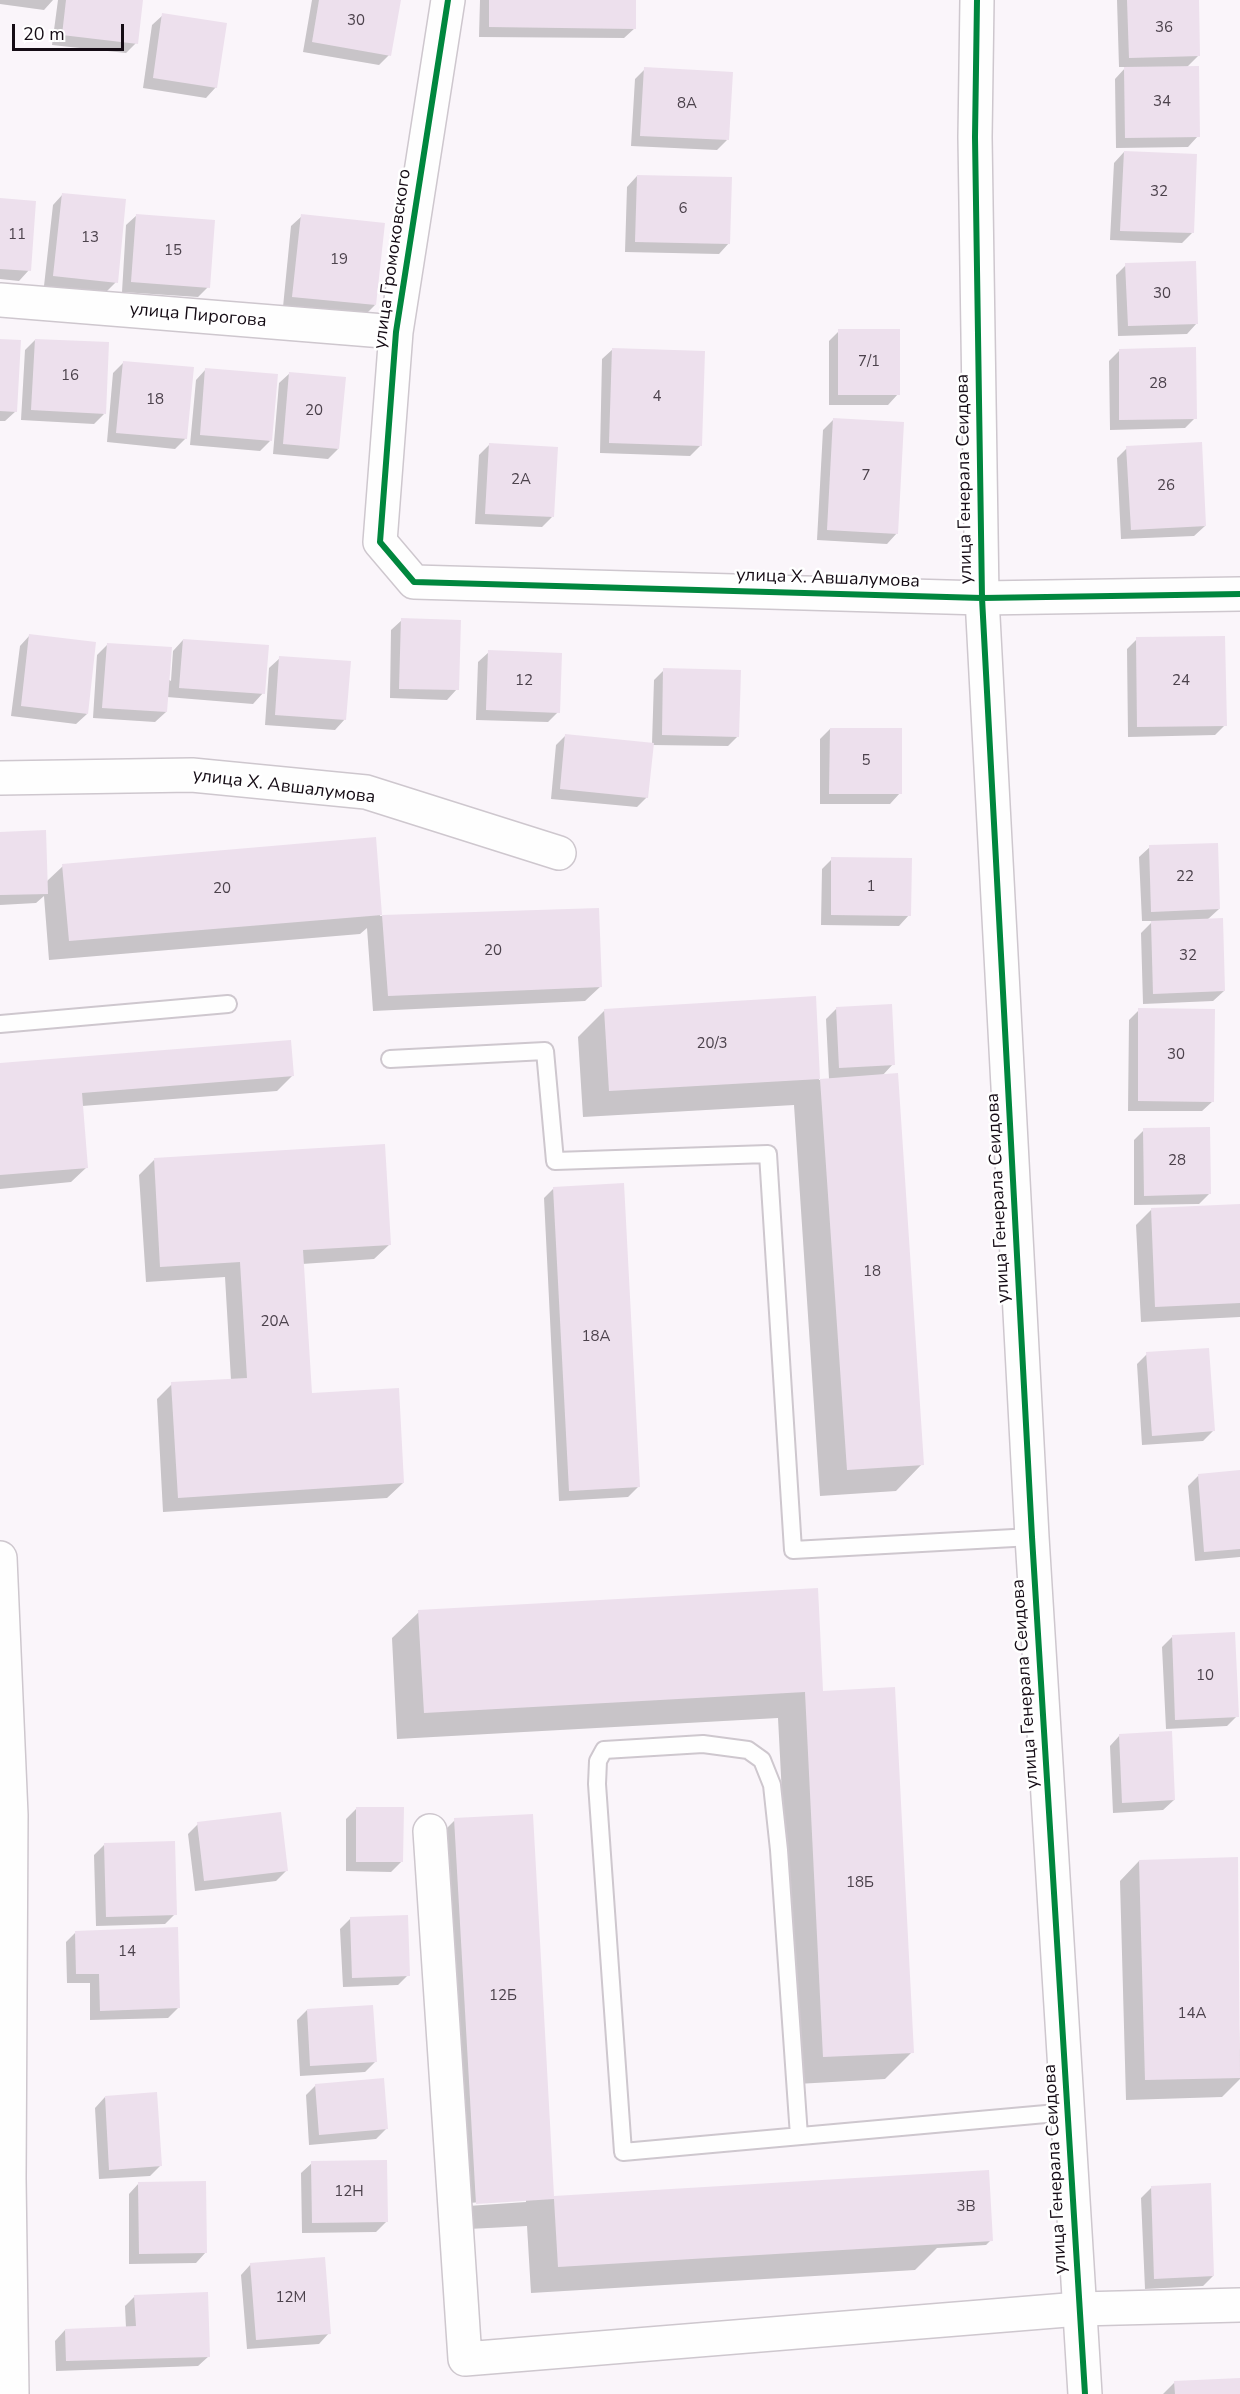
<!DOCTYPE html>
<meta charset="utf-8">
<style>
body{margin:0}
#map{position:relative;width:1240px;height:2394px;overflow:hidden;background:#faf5fa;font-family:"Nunito Sans",sans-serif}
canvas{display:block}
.scale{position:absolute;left:12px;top:24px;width:112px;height:27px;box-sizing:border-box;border:3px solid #150c15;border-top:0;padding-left:8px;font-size:18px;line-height:21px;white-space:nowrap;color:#150c15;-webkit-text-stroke:4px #fff;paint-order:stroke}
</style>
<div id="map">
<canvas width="1240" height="2394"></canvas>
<div class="scale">20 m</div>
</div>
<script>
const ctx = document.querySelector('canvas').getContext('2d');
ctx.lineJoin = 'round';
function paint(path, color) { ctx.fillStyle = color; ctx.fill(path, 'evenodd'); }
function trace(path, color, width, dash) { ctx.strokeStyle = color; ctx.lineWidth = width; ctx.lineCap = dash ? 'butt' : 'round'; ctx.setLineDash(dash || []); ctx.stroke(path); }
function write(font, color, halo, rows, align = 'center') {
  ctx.font = font + ' "Nunito Sans",sans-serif'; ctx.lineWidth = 5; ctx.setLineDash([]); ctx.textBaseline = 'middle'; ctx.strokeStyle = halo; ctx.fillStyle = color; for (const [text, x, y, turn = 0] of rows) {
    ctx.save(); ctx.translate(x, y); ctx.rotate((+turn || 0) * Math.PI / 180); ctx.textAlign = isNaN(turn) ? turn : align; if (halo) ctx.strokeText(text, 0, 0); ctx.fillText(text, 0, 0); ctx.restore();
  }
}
const shadow = new Path2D(`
 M 0,0 L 53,0 L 44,10 L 0,4 Z
 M 58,0 L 142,0 L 136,43 L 126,53 L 52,45 Z
 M 312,0 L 399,0 L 389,55 L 379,65 L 303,52 Z
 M 480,0 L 635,0 L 635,28 L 624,38 L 479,37 Z
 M 1117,0 L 1197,0 L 1198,56 L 1186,68 L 1198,136 L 1188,147 L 1116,148 L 1115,79 L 1126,67 L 1119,67 Z
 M 163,15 L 216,87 L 206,98 L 143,88 L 152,25 Z
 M 645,69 L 727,140 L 717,150 L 631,146 L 635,79 Z
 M 1124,152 L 1192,233 L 1182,243 L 1110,240 L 1114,163 Z
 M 637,176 L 729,243 L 719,254 L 625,252 L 627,187 Z
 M 63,194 L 116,282 L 106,292 L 44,286 L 53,205 Z
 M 0,200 L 29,270 L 19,281 L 0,279 Z
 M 137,215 L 208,287 L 198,297 L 122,292 L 126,225 Z
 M 302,216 L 375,305 L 365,315 L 283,307 L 291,226 Z
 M 1126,265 L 1197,323 L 1187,334 L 1118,336 L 1116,275 Z
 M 839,331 L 898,394 L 888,405 L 829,405 L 829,341 Z
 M 0,340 L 16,411 L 5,421 L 0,421 Z
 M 35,340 L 104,414 L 94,424 L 21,420 L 25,350 Z
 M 613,349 L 701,445 L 690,456 L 600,453 L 602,359 Z
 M 1119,351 L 1195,418 L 1185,428 L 1110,430 L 1109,361 Z
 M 124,362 L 186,438 L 175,449 L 107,442 L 113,373 Z
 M 206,369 L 270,441 L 260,451 L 190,445 L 196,380 Z
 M 290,373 L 338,449 L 328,459 L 273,454 L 279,383 Z
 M 833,420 L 897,533 L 887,544 L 817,540 L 823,430 Z
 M 489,445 L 552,517 L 542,527 L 475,524 L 479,455 Z
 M 1127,448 L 1205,526 L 1194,536 L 1121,539 L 1117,458 Z
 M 402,620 L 457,689 L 447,700 L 390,698 L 391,630 Z
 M 30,635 L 87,714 L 76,724 L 11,716 L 20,646 Z
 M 1137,639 L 1225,725 L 1215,735 L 1128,737 L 1127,649 Z
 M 183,640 L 263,693 L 253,704 L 167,697 L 166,712 L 155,722 L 93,718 L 97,655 L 107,645 L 171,681 L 173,651 Z
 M 489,652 L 558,712 L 548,722 L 476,720 L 478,662 Z
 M 280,658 L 345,719 L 335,730 L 265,725 L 269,668 Z
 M 664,670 L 738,736 L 728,746 L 652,745 L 647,797 L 637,807 L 551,799 L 556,745 L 566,735 L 652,744 L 654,680 Z
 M 830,729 L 900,793 L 890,804 L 820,804 L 820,739 Z
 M 0,833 L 46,882 L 63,866 L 374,839 L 380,916 L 598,910 L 601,986 L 585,1001 L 373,1011 L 367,928 L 360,934 L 49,960 L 44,896 L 36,903 L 0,905 Z
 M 1150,847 L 1219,909 L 1207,920 L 1224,991 L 1213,1001 L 1143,1004 L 1141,933 L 1153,921 L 1142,921 L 1139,857 Z
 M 832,859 L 909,915 L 899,926 L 821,925 L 822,869 Z
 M 814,997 L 819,1080 L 829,1079 L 826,1019 L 837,1008 L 893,1064 L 882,1076 L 922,1464 L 896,1491 L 820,1496 L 794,1105 L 583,1117 L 578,1037 L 605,1010 Z
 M 1139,1010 L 1213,1101 L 1202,1111 L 1128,1111 L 1129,1020 Z
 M 0,1065 L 292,1076 L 277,1091 L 82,1106 L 87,1167 L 71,1182 L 0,1189 Z
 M 1144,1130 L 1209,1194 L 1199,1204 L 1134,1205 L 1134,1140 Z
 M 154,1160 L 390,1244 L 374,1259 L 302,1264 L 310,1395 L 403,1483 L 387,1498 L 163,1512 L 157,1399 L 172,1384 L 231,1380 L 225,1277 L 146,1282 L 139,1175 Z
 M 554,1188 L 638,1487 L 628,1497 L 559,1501 L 544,1198 Z
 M 1240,1205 L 1240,1317 L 1141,1322 L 1136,1225 L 1152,1209 Z
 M 1147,1354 L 1213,1431 L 1203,1441 L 1142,1445 L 1137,1364 Z
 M 1240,1472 L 1240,1557 L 1195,1561 L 1188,1486 L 1199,1475 Z
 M 419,1612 L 822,1692 L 912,2052 L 885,2079 L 797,2084 L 778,1718 L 397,1739 L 392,1638 Z
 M 1172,1637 L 1237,1716 L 1227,1726 L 1166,1729 L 1162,1647 Z
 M 1120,1735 L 1174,1800 L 1163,1810 L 1113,1813 L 1110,1746 Z
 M 356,1809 L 402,1861 L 391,1872 L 346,1871 L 346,1819 Z
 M 455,1820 L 552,2197 L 991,2240 L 986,2245 L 937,2248 L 915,2270 L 531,2293 L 527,2226 L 449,2230 L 428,1847 ZM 526,2199 L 526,2202 L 468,2206 L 468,2203 Z
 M 198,1824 L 287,1870 L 276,1881 L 195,1891 L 188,1834 Z
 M 104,1845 L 175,1914 L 165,1924 L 96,1926 L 94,1855 Z
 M 1236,1859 L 1240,2079 L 1222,2097 L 1126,2100 L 1120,1881 L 1139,1861 Z
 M 351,1918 L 408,1975 L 398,1985 L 343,1987 L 340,1929 Z
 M 76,1932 L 178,2008 L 168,2018 L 90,2020 L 90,1983 L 67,1983 L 66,1942 Z
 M 307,2010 L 375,2062 L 365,2072 L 300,2076 L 297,2020 Z
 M 316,2085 L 386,2129 L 376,2139 L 309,2145 L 306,2095 Z
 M 105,2097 L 160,2166 L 150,2176 L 99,2179 L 95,2108 Z
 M 312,2163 L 387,2221 L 376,2232 L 302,2233 L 301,2173 Z
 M 139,2183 L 206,2252 L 196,2263 L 129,2264 L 129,2194 Z
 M 1152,2187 L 1213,2276 L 1203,2286 L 1145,2289 L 1141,2198 Z
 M 251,2264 L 329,2333 L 319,2344 L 247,2349 L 241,2275 Z
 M 135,2296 L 209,2356 L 198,2366 L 56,2371 L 55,2341 L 65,2330 L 126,2328 L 125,2306 Z
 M 1240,2380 L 1240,2394 L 1163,2394 L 1175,2382 Z`);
const building = new Path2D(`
 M 66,0 L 143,0 L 138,44 L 62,35 Z
 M 319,0 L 401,0 L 391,56 L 312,42 Z
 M 489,0 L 636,0 L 636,29 L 489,27 Z
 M 1127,0 L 1199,0 L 1200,56 L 1129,58 Z
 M 162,13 L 227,23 L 217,88 L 153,78 Z
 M 1199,66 L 1200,137 L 1125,138 L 1124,67 Z
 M 644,67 L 733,72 L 729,140 L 640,136 Z
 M 1124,151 L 1197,154 L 1194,233 L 1120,231 Z
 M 637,175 L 732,177 L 730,244 L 635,242 Z
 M 62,193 L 126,199 L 118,283 L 53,276 Z
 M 0,198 L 36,201 L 31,271 L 0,269 Z
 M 136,214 L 215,220 L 210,288 L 131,282 Z
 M 301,214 L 385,223 L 376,305 L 292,297 Z
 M 1196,261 L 1198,324 L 1128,326 L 1125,263 Z
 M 838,329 L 900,329 L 900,395 L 838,395 Z
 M 0,339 L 21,340 L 17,412 L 0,411 Z
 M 35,339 L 109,342 L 106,414 L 31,410 Z
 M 1196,347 L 1197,419 L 1119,420 L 1119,349 Z
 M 612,348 L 705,351 L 702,446 L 609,443 Z
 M 123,361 L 194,367 L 187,439 L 116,433 Z
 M 205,368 L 278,374 L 272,441 L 200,435 Z
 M 289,372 L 346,377 L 339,449 L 283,444 Z
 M 833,418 L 904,422 L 898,534 L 827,530 Z
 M 1202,442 L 1206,526 L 1131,530 L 1126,446 Z
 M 489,443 L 558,447 L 554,517 L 485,514 Z
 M 401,618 L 461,620 L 459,690 L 399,689 Z
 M 29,634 L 96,642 L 88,714 L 21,706 Z
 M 1225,636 L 1227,726 L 1137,727 L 1136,637 Z
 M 183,639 L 269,645 L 265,694 L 179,688 Z
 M 107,643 L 172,647 L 167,712 L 102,708 Z
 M 488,650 L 562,653 L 560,713 L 486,710 Z
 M 279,656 L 351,661 L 346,720 L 275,715 Z
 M 663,668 L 741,670 L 739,737 L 662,735 Z
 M 830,728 L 902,728 L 902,794 L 829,794 Z
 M 565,734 L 654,743 L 648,798 L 560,789 Z
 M 46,830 L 48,894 L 0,895 L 0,832 Z
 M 376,837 L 382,915 L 599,908 L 602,987 L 388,996 L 382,915 L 69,941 L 62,864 Z
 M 1218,843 L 1220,909 L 1151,912 L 1149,845 Z
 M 831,857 L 912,858 L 911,916 L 831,915 Z
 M 1223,918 L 1225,991 L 1153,994 L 1151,921 Z
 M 816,996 L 820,1079 L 609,1091 L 604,1009 Z
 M 892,1004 L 895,1065 L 839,1068 L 836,1007 Z
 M 1138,1008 L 1215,1009 L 1214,1102 L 1138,1101 Z
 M 291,1040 L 294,1076 L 82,1093 L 88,1168 L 0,1175 L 0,1063 Z
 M 898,1073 L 924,1465 L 847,1470 L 820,1079 Z
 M 1210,1127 L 1211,1194 L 1144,1196 L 1143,1128 Z
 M 385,1144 L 391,1245 L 303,1250 L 312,1393 L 399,1388 L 404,1483 L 178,1498 L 171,1382 L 247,1378 L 240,1262 L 160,1267 L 154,1158 Z
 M 624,1183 L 640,1487 L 569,1491 L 553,1187 Z
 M 1240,1204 L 1240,1303 L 1155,1307 L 1151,1208 Z
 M 1209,1348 L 1215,1431 L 1152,1436 L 1146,1352 Z
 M 1240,1470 L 1240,1549 L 1204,1552 L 1198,1474 Z
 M 818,1588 L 823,1691 L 895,1687 L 914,2053 L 823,2057 L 805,1692 L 424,1713 L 418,1610 Z
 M 1235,1632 L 1239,1717 L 1175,1720 L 1172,1635 Z
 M 1172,1731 L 1175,1800 L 1122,1803 L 1119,1734 Z
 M 356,1807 L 404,1807 L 403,1862 L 356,1862 Z
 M 281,1812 L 288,1871 L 204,1881 L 197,1822 Z
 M 533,1814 L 554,2196 L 989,2170 L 993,2241 L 558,2267 L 554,2199 L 476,2204 L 454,1818 Z
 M 175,1841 L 177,1915 L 106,1917 L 104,1843 Z
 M 1238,1857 L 1240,2078 L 1145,2080 L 1139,1860 Z
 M 408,1915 L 410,1976 L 352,1978 L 350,1917 Z
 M 178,1927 L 180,2008 L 100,2011 L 99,1974 L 76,1974 L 75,1931 Z
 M 373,2005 L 377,2062 L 310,2066 L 307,2009 Z
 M 384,2078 L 388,2129 L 319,2135 L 315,2084 Z
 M 157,2092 L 162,2166 L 109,2170 L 105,2096 Z
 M 387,2160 L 388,2222 L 312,2223 L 311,2161 Z
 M 206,2181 L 207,2253 L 139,2254 L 138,2182 Z
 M 1211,2183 L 1214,2276 L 1154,2279 L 1151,2186 Z
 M 325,2257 L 331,2334 L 256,2340 L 250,2263 Z
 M 208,2292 L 210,2357 L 66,2361 L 65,2329 L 136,2326 L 134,2295 Z
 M 1240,2378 L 1240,2394 L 1175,2394 L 1174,2381 Z`);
const service = new Path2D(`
 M 0,1024 L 228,1004
 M 390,1059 L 545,1051 L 555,1161 L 768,1154 L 793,1550 L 1032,1537
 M 799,2136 L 779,1850 L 772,1785 L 762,1760 L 748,1750 L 703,1744 L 604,1750 L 598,1761 L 597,1784 L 623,2152 L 1068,2112`);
const minor = new Path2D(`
 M 448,0 L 396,332 L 380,542 L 414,582 L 982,598 L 1240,594
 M 0,300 L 396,332
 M 0,778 L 192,775 L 366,792 L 559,853
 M 0,1558 L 11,1815 L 9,2178 L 12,2394
 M 430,1831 L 465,2359 L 1079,2309 L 1240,2305`);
const tertiary = new Path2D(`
 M 977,0 L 975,137 L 982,598 L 1032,1537 L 1085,2394`);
const cycleway = new Path2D(`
 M 448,0 L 396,332 L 380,542 L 414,582 L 982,598 L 1240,594
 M 977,0 L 975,137 L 982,598 L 1032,1537 L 1085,2394`);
const numberNames = [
 ["30",356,21],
 ["36",1164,28],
 ["34",1162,102],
 ["8А",687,104],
 ["32",1159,192],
 ["6",683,209],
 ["11",17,235],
 ["13",90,238],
 ["15",173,251],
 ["19",339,260],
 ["30",1162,294],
 ["7/1",869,362],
 ["16",70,376],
 ["28",1158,384],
 ["4",657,397],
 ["18",155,400],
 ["20",314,411],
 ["7",866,476],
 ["2А",521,480],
 ["26",1166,486],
 ["12",524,681],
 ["24",1181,681],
 ["5",866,761],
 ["22",1185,877],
 ["1",871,887],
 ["20",222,889],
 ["20",493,951],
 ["32",1188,956],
 ["20/3",712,1044],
 ["30",1176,1055],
 ["28",1177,1161],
 ["18",872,1272],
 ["20А",275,1322],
 ["18А",596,1337],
 ["10",1205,1676],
 ["18Б",860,1883],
 ["14",127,1952],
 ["12Б",503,1996],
 ["14А",1192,2014],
 ["12Н",349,2192],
 ["3В",966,2207],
 ["12М",291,2298]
];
const streetNames = [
 ["улица Громоковского",393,259,-82],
 ["улица Пирогова",198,316,5],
 ["улица Генерала Сеидова",965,479,-91],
 ["улица Х. Авшалумова",828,579,2],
 ["улица Х. Авшалумова",284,787,7],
 ["улица Генерала Сеидова",999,1198,-93],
 ["улица Генерала Сеидова",1026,1684,-94],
 ["улица Генерала Сеидова",1056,2169,-93]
];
paint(shadow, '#0003');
paint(building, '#ede0ed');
trace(service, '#cec7ce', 20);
trace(minor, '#cec7ce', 36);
trace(tertiary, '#cec7ce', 36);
trace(service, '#fefefe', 16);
trace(minor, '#fefefe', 33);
trace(tertiary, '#fefefe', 33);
trace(cycleway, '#00873e', 6);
write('15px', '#4c424c', null, numberNames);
write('18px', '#150c15', '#fff', streetNames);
</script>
